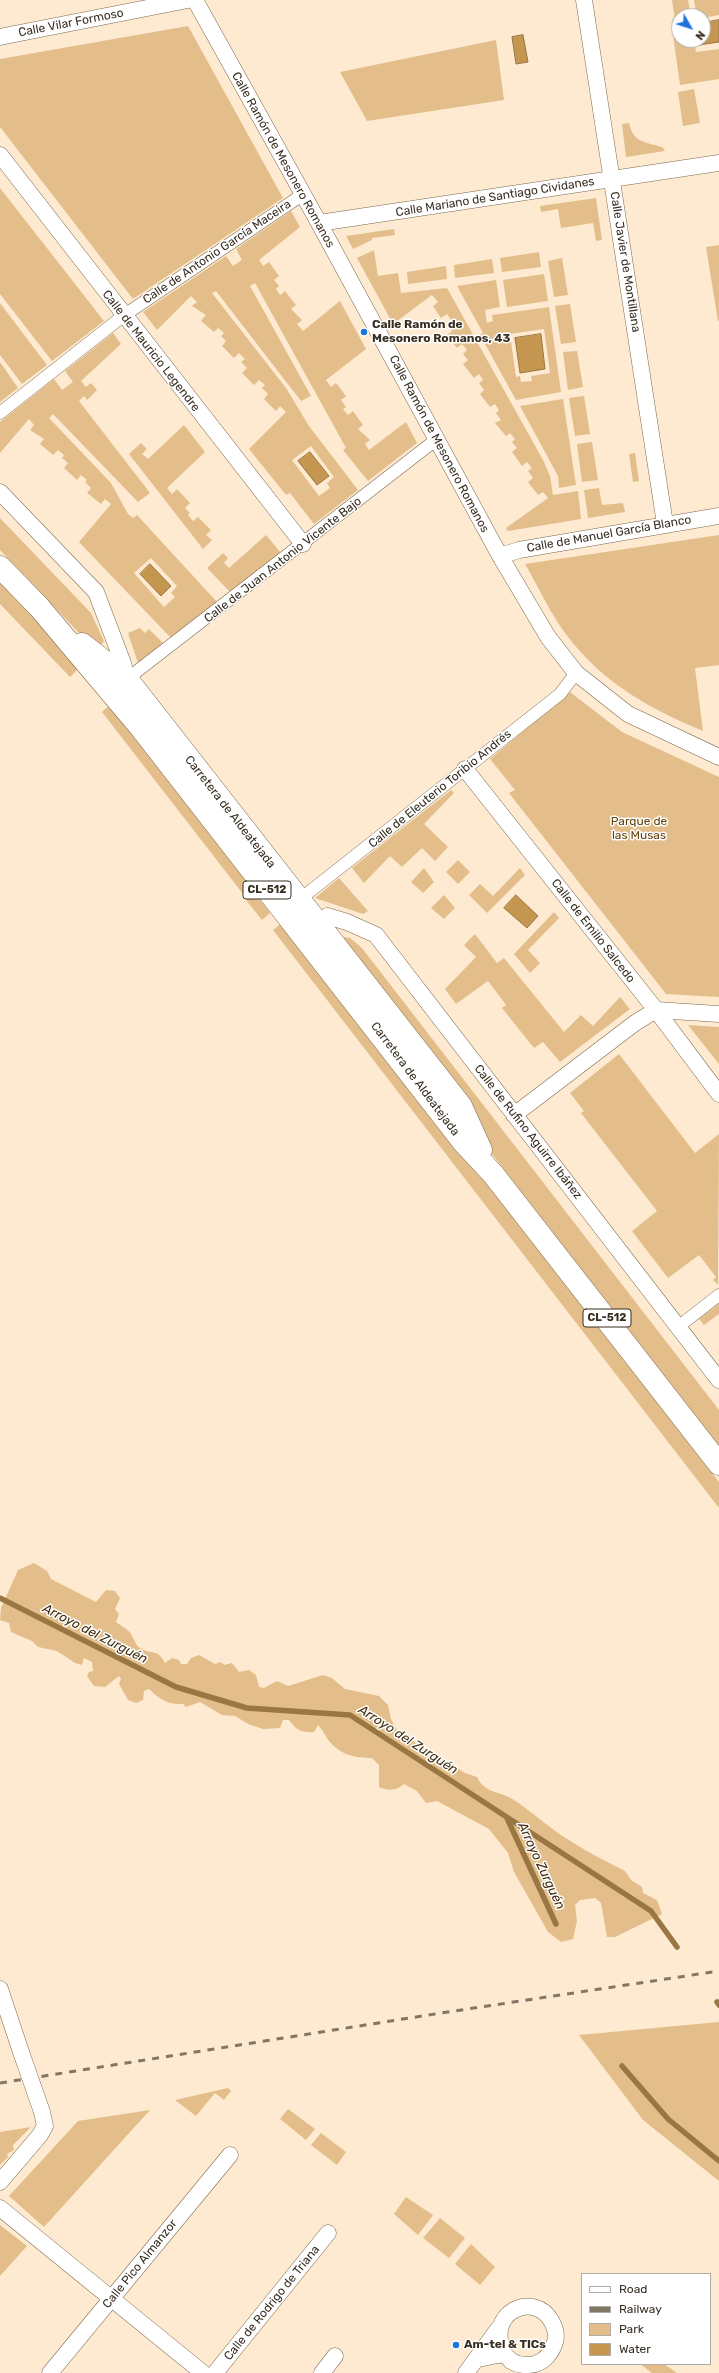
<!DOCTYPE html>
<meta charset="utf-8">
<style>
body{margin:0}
#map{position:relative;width:719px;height:2373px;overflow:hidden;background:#fdead1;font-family:Rubik,sans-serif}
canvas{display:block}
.legend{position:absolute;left:581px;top:2273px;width:130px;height:92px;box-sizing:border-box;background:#fff;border:1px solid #afaca7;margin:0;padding:5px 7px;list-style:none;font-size:12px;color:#382f23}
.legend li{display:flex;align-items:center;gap:8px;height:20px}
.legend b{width:20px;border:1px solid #afaca7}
.north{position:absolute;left:671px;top:8px;width:40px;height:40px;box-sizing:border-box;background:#fff;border:1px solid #afaca7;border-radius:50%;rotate:129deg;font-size:11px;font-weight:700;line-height:16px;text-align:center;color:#382f23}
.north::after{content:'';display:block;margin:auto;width:14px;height:18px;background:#1e74de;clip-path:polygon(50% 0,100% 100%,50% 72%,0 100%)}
</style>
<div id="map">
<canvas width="719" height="2373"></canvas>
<ul class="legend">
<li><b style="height:5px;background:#fff"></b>Road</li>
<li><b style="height:5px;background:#827665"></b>Railway</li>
<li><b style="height:11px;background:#e3be8a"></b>Park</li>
<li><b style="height:11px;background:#c49650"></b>Water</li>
</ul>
<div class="north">N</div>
</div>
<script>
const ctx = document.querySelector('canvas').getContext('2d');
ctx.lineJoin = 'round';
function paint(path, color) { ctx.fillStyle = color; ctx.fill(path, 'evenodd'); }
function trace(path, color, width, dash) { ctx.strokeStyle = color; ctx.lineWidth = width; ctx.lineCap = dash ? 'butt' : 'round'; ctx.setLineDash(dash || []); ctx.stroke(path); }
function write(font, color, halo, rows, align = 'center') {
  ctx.font = font + ' Rubik,sans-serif'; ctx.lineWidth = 3; ctx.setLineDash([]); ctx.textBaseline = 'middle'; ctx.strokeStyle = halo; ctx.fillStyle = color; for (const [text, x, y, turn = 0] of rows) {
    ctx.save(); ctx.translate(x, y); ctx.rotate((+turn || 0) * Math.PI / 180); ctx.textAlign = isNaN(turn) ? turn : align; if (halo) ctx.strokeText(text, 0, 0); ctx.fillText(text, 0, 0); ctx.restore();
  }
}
const green = new Path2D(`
 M 672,0 L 688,0 L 691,16 L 679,16 L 679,40 L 694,40 L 696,52 L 719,49 L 719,79 L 680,85 L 673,35 L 677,34 Z
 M 694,0 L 719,0 L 719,15 L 703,18 L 703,16 L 697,16 Z
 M 188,26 L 283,198 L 133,299 L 0,127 L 0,59 Z
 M 496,40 L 504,100 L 367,121 L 340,72 Z
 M 694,89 L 700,123 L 683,126 L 678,92 Z
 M 629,123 C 633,143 646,142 662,147 L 665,151 L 626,157 L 622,124 Z
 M 0,188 L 104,321 L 52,361 L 0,294 Z
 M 596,198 L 602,240 L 596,241 L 593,223 L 561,228 L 558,209 L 541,212 L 540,206 Z
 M 291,211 L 300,227 L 259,260 L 263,266 L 269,262 L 279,276 L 274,280 L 279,286 L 276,289 L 280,295 L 285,291 L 296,305 L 291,309 L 302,320 L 297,324 L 303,331 L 340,301 L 366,349 L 326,380 L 331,387 L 336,383 L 346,396 L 341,400 L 346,407 L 343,409 L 348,415 L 353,411 L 363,425 L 358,429 L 370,440 L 365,444 L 369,450 L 406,422 L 417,443 L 368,481 L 343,450 L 346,448 L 255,283 L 250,286 L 311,396 L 301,401 L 216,291 L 212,293 L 286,388 L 309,426 L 358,490 L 314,524 L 290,493 L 286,495 L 249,449 L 286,412 L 280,406 L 276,411 L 264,399 L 268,394 L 262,388 L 265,385 L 259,380 L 254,385 L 242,373 L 247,368 L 241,362 L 245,359 L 239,353 L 234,358 L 222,346 L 226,341 L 221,336 L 224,333 L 218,328 L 214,332 L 201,321 L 206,315 L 192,306 L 197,302 L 191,296 L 157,330 L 143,312 L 226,256 L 233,266 L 242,260 L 236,249 ZM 311,446 L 334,477 L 327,483 L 330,488 L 319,496 L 292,460 Z
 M 394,229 L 395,235 L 372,238 L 372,240 L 353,249 L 346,236 Z
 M 719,245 L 719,320 L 718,321 L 706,247 Z
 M 374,250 L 378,276 L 398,273 L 401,293 L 447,288 L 543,460 L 550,476 L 553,495 L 578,491 L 581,519 L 508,531 L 506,528 L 548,498 L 543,492 L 538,495 L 528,482 L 533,478 L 528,471 L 532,468 L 527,462 L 522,466 L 512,452 L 517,448 L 512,442 L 515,439 L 510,433 L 506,436 L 495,423 L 501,420 L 496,413 L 499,410 L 495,404 L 490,407 L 480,394 L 484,390 L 479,383 L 483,380 L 479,374 L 474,378 L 463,364 L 468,360 L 463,354 L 467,350 L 462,344 L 457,348 L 447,335 L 452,331 L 447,325 L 452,321 L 447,314 L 441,318 L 433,306 L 438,302 L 432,295 L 393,324 L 357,258 Z
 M 539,252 L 541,267 L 502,272 L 500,258 Z
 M 562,258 L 568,295 L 554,297 L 548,261 Z
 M 492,259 L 494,273 L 455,278 L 454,265 Z
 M 446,266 L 447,279 L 408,284 L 407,272 Z
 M 544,274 L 548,301 L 507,307 L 503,280 Z
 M 496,280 L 500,307 L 485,310 L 487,323 L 493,321 L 492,315 L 549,307 L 561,392 L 516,400 L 480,335 L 483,333 L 457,286 ZM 544,329 L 550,373 L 531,376 L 532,381 L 521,382 L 520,376 L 516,377 L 510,334 Z
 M 0,303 L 47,365 L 22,384 L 0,355 Z
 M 570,304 L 576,342 L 561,344 L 555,306 Z
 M 113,333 L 121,344 L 81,381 L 86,387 L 91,383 L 97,390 L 87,400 L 84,396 L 79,401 L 150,493 L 138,502 L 53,414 L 49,418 L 111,483 L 128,514 L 133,518 L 137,515 L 217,602 L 171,638 L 79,542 L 111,504 L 105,499 L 101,504 L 87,493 L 91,488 L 85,482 L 87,480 L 81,475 L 77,480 L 64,468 L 68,463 L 62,458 L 64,455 L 58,450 L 53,455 L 40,444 L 44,439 L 30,430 L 34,425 L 29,419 L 0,453 L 0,422 L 54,379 L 62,390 L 73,382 L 65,371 ZM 151,558 L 177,586 L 171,593 L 175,597 L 164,607 L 134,573 Z
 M 577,351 L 583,387 L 568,390 L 563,352 Z
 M 0,362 L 18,388 L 0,402 Z
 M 584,396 L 590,434 L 575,436 L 569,398 Z
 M 563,399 L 576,485 L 559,488 L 558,476 L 520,406 Z
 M 184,425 L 205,452 L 167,488 L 172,494 L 177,489 L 190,503 L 185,508 L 190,513 L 188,515 L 193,521 L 198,517 L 211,530 L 206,535 L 212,540 L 203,549 L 129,454 L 141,443 L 147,449 L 142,454 L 148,459 Z
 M 592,442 L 598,480 L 582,482 L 577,444 Z
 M 635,453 L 639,481 L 633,482 L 629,454 Z
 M 599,488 L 602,505 L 623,503 L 625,512 L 588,518 L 584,490 Z
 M 0,518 L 91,613 L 104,641 L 99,648 L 78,632 L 0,550 Z
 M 266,535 L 281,553 L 230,592 L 207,568 L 223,553 L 228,558 L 224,563 L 229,568 Z
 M 719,535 L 719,665 L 695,668 L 703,731 C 643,706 595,678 558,623 C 546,604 536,583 525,564 Z
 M 0,583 L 81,666 L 70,677 L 0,604 Z
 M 140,628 L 145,633 L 149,629 L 163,643 L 138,663 L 128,633 Z
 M 570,692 L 622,732 L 719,777 L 719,997 L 666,994 L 509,793 L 515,790 L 490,759 Z
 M 113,702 L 256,883 L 243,894 L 102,712 Z
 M 451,790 L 454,793 L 424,824 L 448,847 L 435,861 L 422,848 L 402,867 L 390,856 L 364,883 L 352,868 Z
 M 458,860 L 470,872 L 458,884 L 446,872 Z
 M 424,868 L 434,882 L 423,893 L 411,882 Z
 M 520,868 L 525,875 L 487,913 L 469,895 L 480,884 L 493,896 Z
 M 339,878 L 368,911 L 363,914 L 315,898 Z
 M 255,894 L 270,913 L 262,920 L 246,900 Z
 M 444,895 L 455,908 L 444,919 L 431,908 Z
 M 554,912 L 559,918 L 528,950 L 540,963 L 530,973 L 514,954 Z
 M 284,921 L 719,1482 L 719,1508 L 273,930 Z
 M 475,934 L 497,963 L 504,958 L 564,1032 L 581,1015 L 593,1026 L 620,997 L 630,1009 L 560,1062 L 543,1042 L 534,1048 L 502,1008 L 506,1005 L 488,981 L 456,1004 L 445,989 L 476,957 L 464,945 Z
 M 343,937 L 350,938 L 362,948 L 719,1410 L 719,1448 L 489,1150 L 339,940 Z
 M 688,1025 L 719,1027 L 719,1064 Z
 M 619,1054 L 695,1153 L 719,1134 L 718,1285 L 713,1280 L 716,1277 L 699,1255 L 668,1278 L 632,1231 L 657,1211 L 581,1113 L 584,1111 L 570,1093 Z
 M 719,1304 L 719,1314 L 704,1325 L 699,1319 Z
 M 34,1563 L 47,1571 L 51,1579 L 96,1602 L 106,1590 L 115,1591 L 120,1598 L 115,1609 L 119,1614 L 116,1622 C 121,1626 128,1629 131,1634 C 135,1640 135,1646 142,1649 C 153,1655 157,1648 165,1663 L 172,1658 L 179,1660 L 181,1664 L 187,1664 L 191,1658 L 199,1655 L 215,1664 L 221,1662 L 224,1665 L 232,1663 L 239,1672 L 249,1670 L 256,1675 L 259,1687 L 264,1688 L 277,1681 L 288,1686 L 323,1675 L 332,1678 L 345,1689 L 379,1696 L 388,1705 L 391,1719 L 398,1732 L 465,1773 L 477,1777 C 484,1792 496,1791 509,1797 C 523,1805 534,1815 546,1824 C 570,1843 599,1858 625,1871 L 631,1880 L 642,1887 L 643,1893 L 657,1900 L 662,1914 L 615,1937 L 607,1937 L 601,1903 L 595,1898 L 580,1900 L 575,1905 L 577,1921 L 573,1939 L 561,1942 L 548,1932 L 514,1872 L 508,1853 L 489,1829 L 437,1801 L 426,1803 L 417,1791 L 404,1784 C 397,1791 387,1791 379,1787 L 379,1765 L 372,1758 C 354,1758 341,1755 329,1741 C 325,1736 323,1730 318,1725 L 314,1732 C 302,1733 296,1730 289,1720 L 283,1720 L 280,1728 L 263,1729 L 248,1724 L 235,1716 L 222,1715 L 200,1702 L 186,1707 L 183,1704 C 168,1705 159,1699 149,1689 L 144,1691 L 143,1700 L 136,1703 L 128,1700 L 119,1684 L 121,1679 L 119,1676 L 105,1687 L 94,1686 L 87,1676 L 89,1672 L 93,1671 L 92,1662 L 84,1658 L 82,1665 L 75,1663 L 57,1651 L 38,1647 L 32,1641 L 11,1632 L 9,1623 L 0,1620 L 1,1608 L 18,1570 Z
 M 719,2022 L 719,2181 L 643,2120 L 579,2035 Z
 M 228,2088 L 231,2091 L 224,2100 L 215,2093 L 196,2116 L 175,2100 Z
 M 288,2109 L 315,2129 L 306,2140 L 280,2119 Z
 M 150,2110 L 44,2227 L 9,2196 L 78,2121 Z
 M 31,2127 L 13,2145 L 14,2150 L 7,2154 L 8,2157 L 0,2165 L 0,2132 Z
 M 321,2133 L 346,2152 L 337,2165 L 311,2145 Z
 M 406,2197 L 433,2215 L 418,2235 L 394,2214 Z
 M 440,2218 L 465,2238 L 449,2258 L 423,2238 Z
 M 0,2225 L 27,2246 L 0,2276 Z
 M 471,2244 L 495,2267 L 480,2285 L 455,2264 Z
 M 640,2364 L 664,2364 L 677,2373 L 652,2373 Z`);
const water = new Path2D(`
 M 719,20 L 719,42 L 699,45 L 698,40 L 703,40 L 703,23 Z
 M 523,35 L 528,62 L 516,64 L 512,37 Z
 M 541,334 L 545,369 L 520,373 L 515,338 Z
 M 310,452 L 329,476 L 317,485 L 298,461 Z
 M 150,564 L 171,586 L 161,596 L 140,574 Z
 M 516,895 L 538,916 L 527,928 L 504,908 Z`);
const stream = new Path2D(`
 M 0,1598 L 176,1687 L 247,1708 L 350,1715 L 651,1911 L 677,1947
 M 507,1818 L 556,1924
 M 717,2002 L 719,2005
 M 622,2066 L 668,2119 L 719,2161`);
const pedestrian = new Path2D(`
 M 0,413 L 123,316 L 302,195
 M 127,679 L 437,439
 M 299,900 L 560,694 L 576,673
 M 678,1327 L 719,1295`);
const minor = new Path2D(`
 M 195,0 L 319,223 L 500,556 L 548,637 L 576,673 L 628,714 L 719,757
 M 584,0 L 665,524
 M 0,37 L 188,0
 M 0,155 L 303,544
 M 319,223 L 719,163
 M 0,492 L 96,592 L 123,663 L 127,679
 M 500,556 L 519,550 L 719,516
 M 465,769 L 656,1010 L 719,1094
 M 317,923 L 327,916 L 347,922 L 376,935 L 719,1380
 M 514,1115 L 635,1023 L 656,1010 L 719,1014
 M 0,1989 L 21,2052
 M 0,2182 L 40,2135 L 45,2126 L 42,2112
 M 0,2208 L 203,2373
 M 477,2359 C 485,2358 497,2354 504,2355 C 507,2356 509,2359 511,2361 C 518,2365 527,2366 535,2364 C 545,2361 552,2352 555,2342 C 557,2336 555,2328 552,2322 C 534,2289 483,2313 505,2355
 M 50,2373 L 230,2155
 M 215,2373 L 328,2233
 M 322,2373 L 335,2356
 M 466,2373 L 498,2329`);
const primary = new Path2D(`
 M 0,567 L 39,607 L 141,728 L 464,1143 L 493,1174 L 719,1464
 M 82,644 L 127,679 L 461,1106 L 481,1150`);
const rail = new Path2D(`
 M 0,2083 L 441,2013 L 719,1971`);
const minorBridge = new Path2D(`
 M 21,2052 L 42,2112`);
const markers = [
 [364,332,4,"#1e74de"],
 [456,2345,4,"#1e74de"]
];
const shields = [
 [267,890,48],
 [607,1318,48]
];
const shieldNames = [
 ["CL-512",267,890],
 ["CL-512",607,1318]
];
const streetNames = [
 ["Calle Vilar Formoso",71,23,-11],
 ["Calle Ramón de Mesonero Romanos",283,160,61],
 ["Calle Mariano de Santiago Cividanes",495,197,-9],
 ["Calle de Antonio García Maceira",217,252,-34],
 ["Calle Javier de Montillana",625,262,81],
 ["Calle de Mauricio Legendre",151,351,52],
 ["Calle Ramón de Mesonero Romanos",439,444,62],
 ["Calle de Manuel García Blanco",609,534,-10],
 ["Calle de Juan Antonio Vicente Bajo",283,560,-38],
 ["Calle de Eleuterio Toribio Andrés",440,789,-39],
 ["Carretera de Aldeatejada",230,812,52],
 ["Calle de Emilio Salcedo",593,931,52],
 ["Carretera de Aldeatejada",415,1079,53],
 ["Calle de Rufino Aguirre Ibáñez",528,1132,52],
 ["Calle Pico Almanzor",140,2264,-51],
 ["Calle de Rodrigo de Triana",272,2303,-51]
];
const poiNames = [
 ["Calle Ramón de",372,325],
 ["Mesonero Romanos, 43",372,339],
 ["Am-tel & TICs",464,2345]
];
const parkNames = [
 ["Parque de",639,822],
 ["las Musas",639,836]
];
const waterNames = [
 ["Arroyo del Zurguén",95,1634,27],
 ["Arroyo del Zurguén",408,1740,33],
 ["Arroyo Zurguén",541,1866,65]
];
paint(green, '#e3be8a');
paint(water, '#c49650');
trace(water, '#9a7742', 1);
trace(stream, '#9a7742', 5.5);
trace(pedestrian, '#7c684c', 13);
trace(minor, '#7c684c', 17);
trace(primary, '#7c684c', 23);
trace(pedestrian, '#fff', 12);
trace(minor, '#fff', 16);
trace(primary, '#fff', 22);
trace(rail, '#827665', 3, [7, 7]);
trace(minorBridge, '#7c684c', 17, []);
trace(minorBridge, '#fff', 16);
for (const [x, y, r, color] of markers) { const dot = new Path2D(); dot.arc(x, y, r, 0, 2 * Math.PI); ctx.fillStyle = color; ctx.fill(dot); trace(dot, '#fff', 1.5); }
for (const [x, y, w] of shields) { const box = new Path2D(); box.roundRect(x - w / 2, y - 9, w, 18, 3); ctx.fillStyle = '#fff'; ctx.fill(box); trace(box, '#382f23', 1); }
write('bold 11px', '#382f23', null, shieldNames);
write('12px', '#382f23', '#fff', streetNames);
write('bold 12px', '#382f23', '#fff', poiNames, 'left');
write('12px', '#65450d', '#fff', parkNames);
write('italic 13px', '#402c0d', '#fff', waterNames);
</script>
